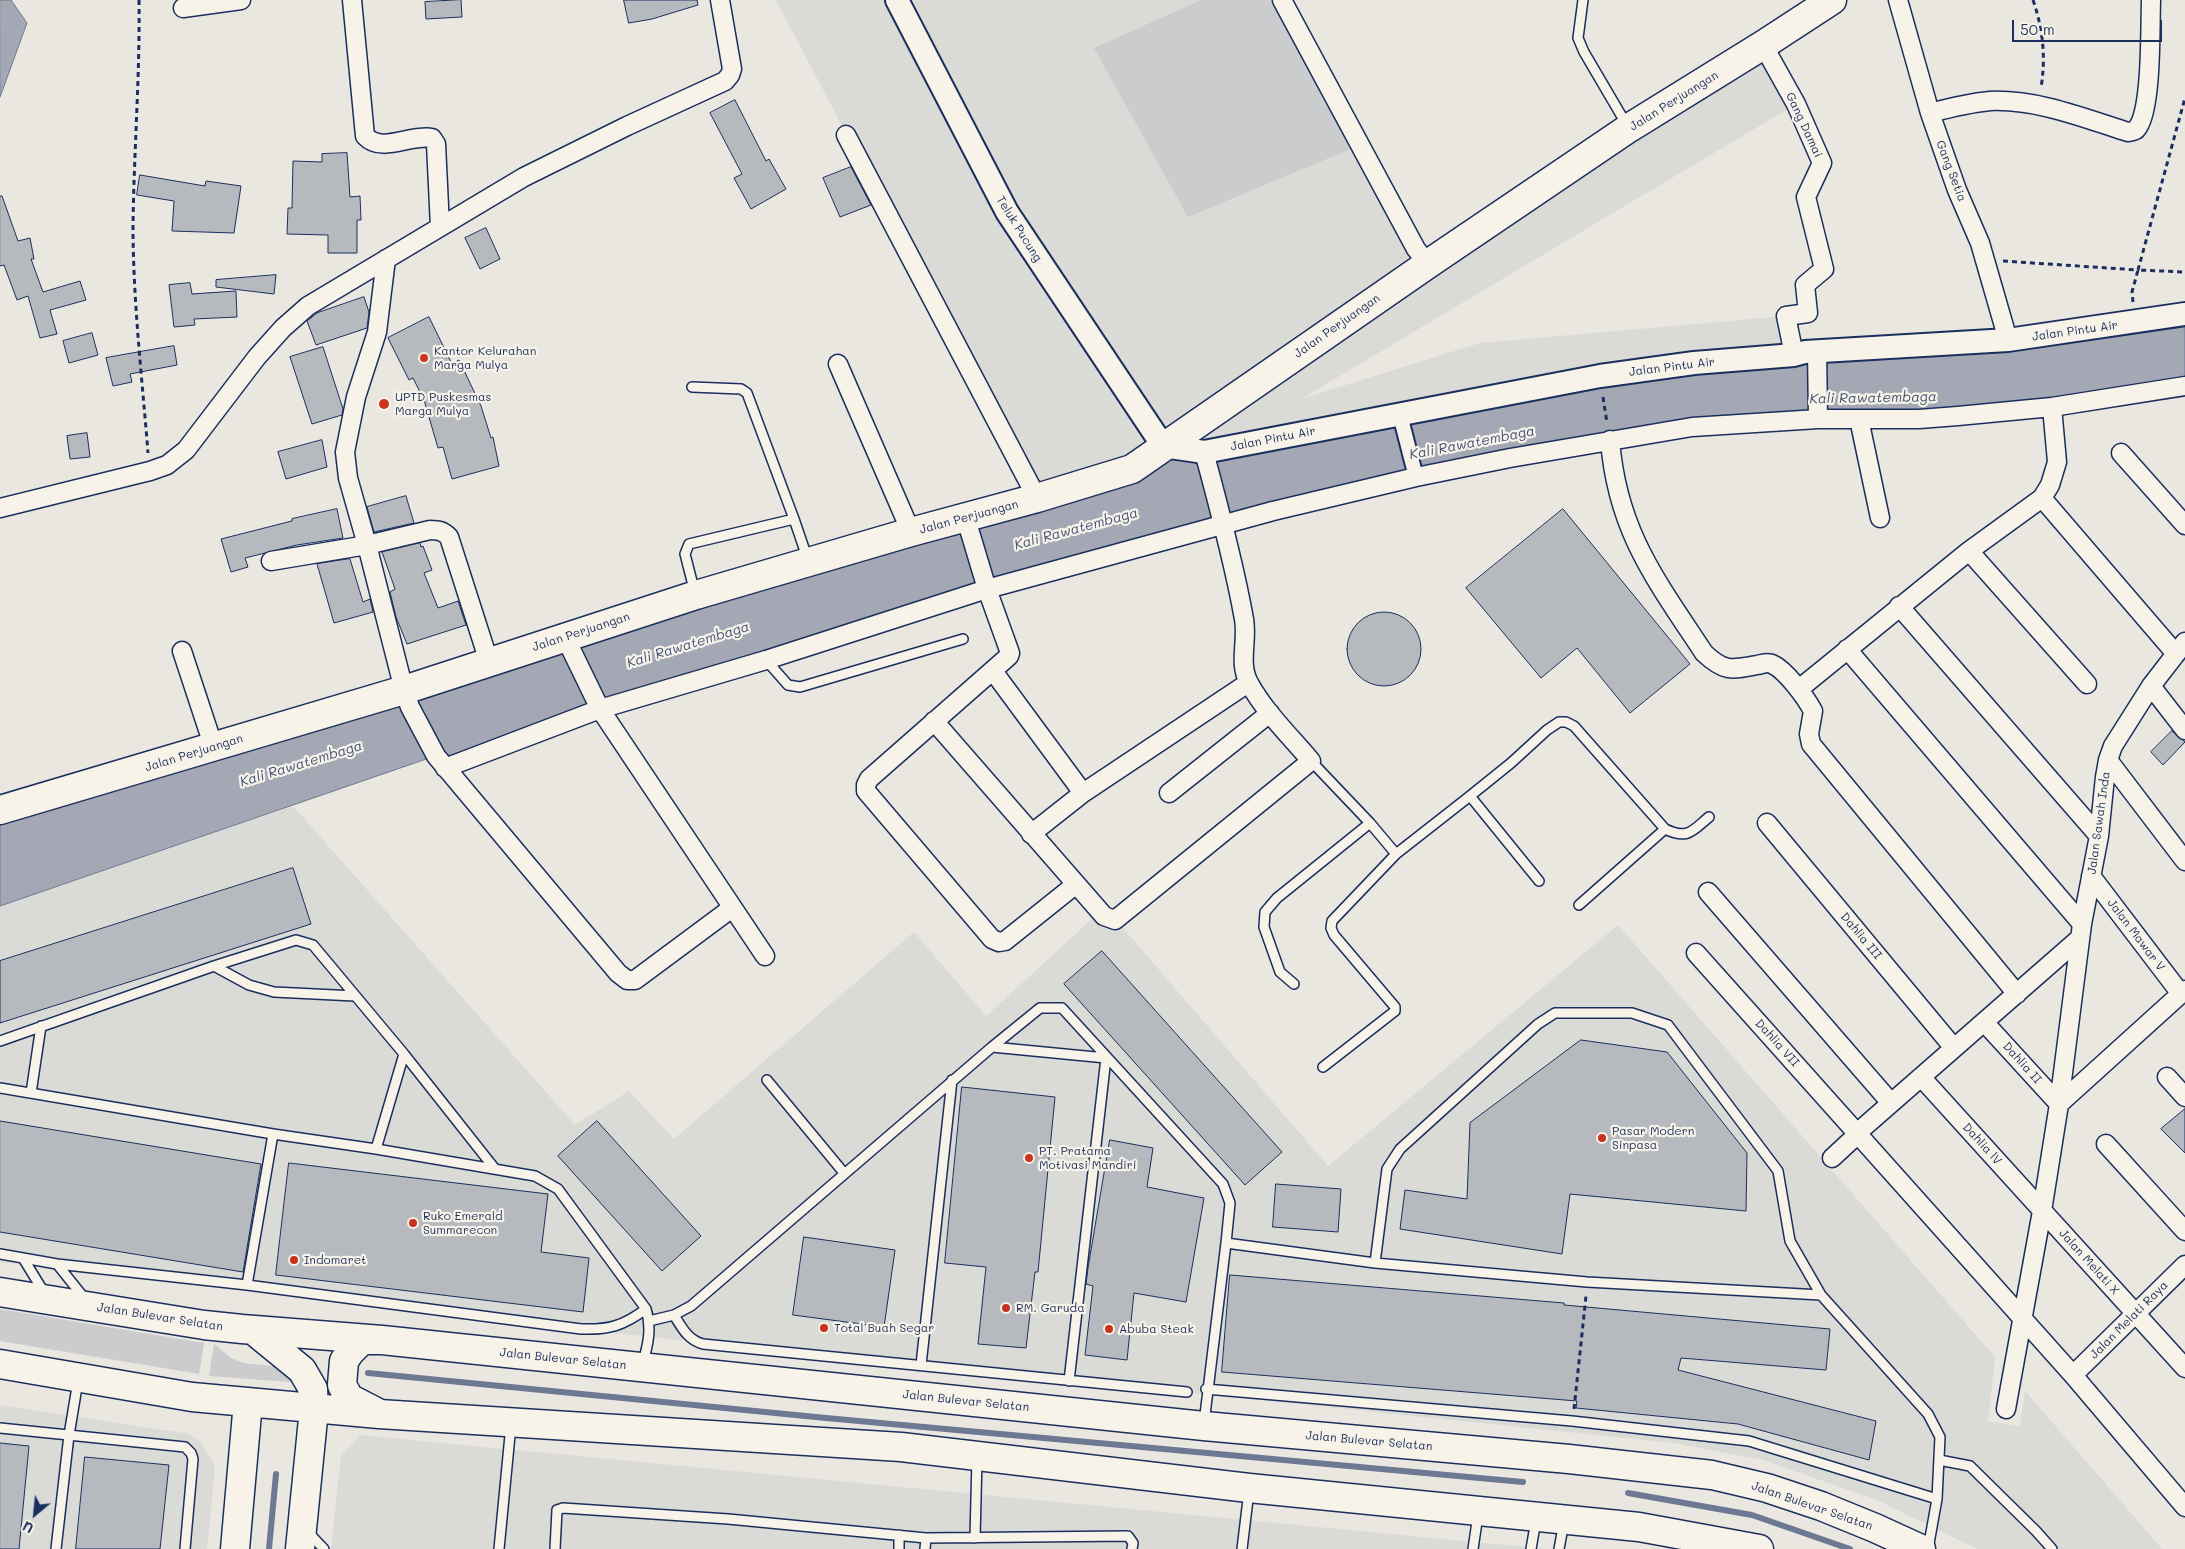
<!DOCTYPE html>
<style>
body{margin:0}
#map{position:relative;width:2185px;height:1549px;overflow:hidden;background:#eae7e0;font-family:Mali,sans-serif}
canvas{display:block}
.north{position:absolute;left:10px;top:1489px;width:50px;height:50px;-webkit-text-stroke:4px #f7f3e8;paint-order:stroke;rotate:208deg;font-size:14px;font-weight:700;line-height:20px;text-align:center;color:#1b2f5e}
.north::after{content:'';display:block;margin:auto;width:18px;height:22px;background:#1b2f5e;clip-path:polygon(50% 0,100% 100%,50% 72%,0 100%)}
.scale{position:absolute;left:2012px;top:20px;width:150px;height:22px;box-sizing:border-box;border:2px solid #1b2f5e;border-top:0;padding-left:6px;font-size:15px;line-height:18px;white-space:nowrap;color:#1b2f5e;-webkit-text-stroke:4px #f7f3e8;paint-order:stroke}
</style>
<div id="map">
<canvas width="2185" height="1549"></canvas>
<div class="north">U</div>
<div class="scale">50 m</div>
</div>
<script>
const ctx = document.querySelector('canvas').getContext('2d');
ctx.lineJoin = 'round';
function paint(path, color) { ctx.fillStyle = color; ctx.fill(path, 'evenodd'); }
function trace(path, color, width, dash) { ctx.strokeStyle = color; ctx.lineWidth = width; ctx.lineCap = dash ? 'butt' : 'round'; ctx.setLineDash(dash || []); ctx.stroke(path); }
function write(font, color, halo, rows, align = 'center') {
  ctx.font = font + ' Mali,sans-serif'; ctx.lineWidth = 4.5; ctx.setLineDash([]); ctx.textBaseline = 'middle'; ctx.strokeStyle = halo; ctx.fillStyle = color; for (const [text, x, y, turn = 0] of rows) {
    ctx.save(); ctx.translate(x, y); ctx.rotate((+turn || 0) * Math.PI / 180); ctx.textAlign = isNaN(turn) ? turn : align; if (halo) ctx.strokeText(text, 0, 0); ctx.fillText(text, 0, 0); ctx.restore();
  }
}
const built = new Path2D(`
 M 776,0 L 1282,0 L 1428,264 L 1763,45 L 1796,104 L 1301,399 L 1480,343 L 1786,316 L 1794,355 L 1037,498 Z
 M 293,806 L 575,1125 L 629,1091 L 674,1139 L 914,932 L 986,1016 L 1105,907 L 1328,1166 L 1618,925 L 1995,1357 L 1988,1421 L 2020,1426 L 2025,1391 L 2162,1549 L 1977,1549 L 1877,1500 L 1763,1460 L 1674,1443 L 613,1333 L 0,1262 L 0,906 Z
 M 0,1405 L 189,1434 L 200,1442 L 215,1466 L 207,1549 L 0,1549 Z
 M 360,1435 L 1547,1549 L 331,1549 L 341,1456 Z`);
const green = new Path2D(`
 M 1201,0 L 1282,0 L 1360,145 L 1188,217 L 1094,48 Z
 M 0,1309 L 204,1343 L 199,1374 L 0,1341 Z
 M 214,1344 L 231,1358 L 243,1363 L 293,1368 L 304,1383 L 209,1376 Z`);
const water = new Path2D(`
 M 0,0 L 11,0 L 27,23 L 0,97 Z
 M 2185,314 L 2185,386 L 1610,440 L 1416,477 L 987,589 L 445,768 L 435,756 L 0,906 L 0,810 L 1190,451 L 1600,376 Z`);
const stream = new Path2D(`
 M 368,1373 L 826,1418 L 1523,1482
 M 1628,1493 L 1752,1515 L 1850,1549
 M 269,1549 L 276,1474`);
const building = new Path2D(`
 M 461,0 L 462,17 L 426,19 L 425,2 Z
 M 624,0 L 697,0 L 698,5 L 652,19 L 629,23 Z
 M 735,100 L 766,161 L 769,159 L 786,189 L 751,209 L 734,178 L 742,174 L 710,113 Z
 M 347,153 L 350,197 L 360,196 L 361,220 L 357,220 L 357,253 L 328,253 L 328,235 L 287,234 L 288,208 L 292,208 L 293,161 L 322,162 L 322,154 Z
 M 851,167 L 871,205 L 840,217 L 823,178 Z
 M 140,175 L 205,186 L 206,181 L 241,186 L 234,233 L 172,231 L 174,201 L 137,195 Z
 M 0,196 L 2,196 L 18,241 L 30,238 L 34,259 L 31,259 L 43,292 L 80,281 L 86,300 L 50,310 L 57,334 L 40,338 L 28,296 L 17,300 L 4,265 L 0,266 Z
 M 486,228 L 500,259 L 480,269 L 465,238 Z
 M 276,275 L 274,294 L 216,287 L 216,280 Z
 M 190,283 L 192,294 L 236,291 L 237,317 L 194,319 L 195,325 L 174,327 L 169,285 Z
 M 364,297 L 369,312 L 367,328 L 316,345 L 307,321 L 317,313 Z
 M 429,317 L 452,364 L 459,360 L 481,406 L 491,438 L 493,437 L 499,466 L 452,479 L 443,447 L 438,448 L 424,400 L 413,378 L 409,380 L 388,338 Z
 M 92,333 L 98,355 L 69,363 L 63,341 Z
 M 174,346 L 177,365 L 130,374 L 132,382 L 113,386 L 106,358 Z
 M 323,347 L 343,409 L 342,415 L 312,424 L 290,357 Z
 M 87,433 L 90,457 L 70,459 L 67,436 Z
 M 322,440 L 327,467 L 286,479 L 278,452 Z
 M 406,496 L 414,523 L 374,532 L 367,507 Z
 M 337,509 L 343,538 L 297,545 L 245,558 L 248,567 L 231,572 L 221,539 L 292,521 L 292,519 Z
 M 1563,509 L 1690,664 L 1630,713 L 1577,648 L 1541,678 L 1466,588 Z
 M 420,543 L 421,547 L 423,546 L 432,570 L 424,573 L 438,608 L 458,601 L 466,625 L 407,644 L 396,617 L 390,592 L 395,589 L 382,552 Z
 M 350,559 L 363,602 L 370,599 L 373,612 L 334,623 L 317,564 Z
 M1347 649a37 37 0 1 1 74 0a37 37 0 1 1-74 0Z
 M 2172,731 L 2185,742 L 2163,765 L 2151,752 Z
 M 293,868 L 311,924 L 0,1023 L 0,961 Z
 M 1102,951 L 1282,1152 L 1245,1185 L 1064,984 Z
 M 1581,1040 L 1667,1052 L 1747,1153 L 1746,1211 L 1570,1194 L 1562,1254 L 1400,1229 L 1405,1190 L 1467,1199 L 1470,1123 Z
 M 962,1087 L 1055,1097 L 1038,1272 L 1035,1272 L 1026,1348 L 978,1344 L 986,1267 L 945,1263 Z
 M 2185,1109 L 2185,1153 L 2161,1129 Z
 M 0,1121 L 261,1164 L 243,1272 L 0,1232 Z
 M 597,1121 L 701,1236 L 662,1271 L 558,1156 Z
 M 1110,1140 L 1153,1148 L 1147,1187 L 1204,1198 L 1186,1302 L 1134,1293 L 1127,1360 L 1085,1355 L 1093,1286 L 1086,1284 L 1088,1268 Z
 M 289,1163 L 548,1194 L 541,1252 L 589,1258 L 583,1312 L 276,1275 Z
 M 1276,1184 L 1341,1189 L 1338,1232 L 1273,1227 Z
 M 804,1237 L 895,1250 L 884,1327 L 793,1315 Z
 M 1230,1275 L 1564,1303 L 1564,1305 L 1830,1329 L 1826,1370 L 1681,1358 L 1678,1370 L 1876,1421 L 1869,1460 L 1738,1424 L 1576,1408 L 1577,1401 L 1222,1372 Z
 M 0,1443 L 29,1446 L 19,1549 L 0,1549 Z
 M 85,1457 L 169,1465 L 160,1549 L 76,1549 Z`);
const path = new Path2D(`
 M 139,0 C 140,75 134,150 133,225 C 133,301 142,377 148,453
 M 2033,0 C 2043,29 2046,57 2041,88
 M 2003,261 L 2138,270 L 2185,98
 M 2133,302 L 2132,292 L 2138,270 L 2185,272
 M 1603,397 L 1607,423
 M 1574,1409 L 1586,1296`);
const service = new Path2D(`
 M 1583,0 L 1578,38 L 1584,52 L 1628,127
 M 692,387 L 741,389 L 747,393 L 794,519
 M 695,593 L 685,554 L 689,544 L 794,519 L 808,560
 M 766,660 L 788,685 L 800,687 L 963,639
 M 1311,761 L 1370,823 L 1396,854
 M 1470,796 L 1511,763 L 1547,730 L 1559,722 L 1566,722 L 1574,726 L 1665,829 C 1688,840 1692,831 1709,817
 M 1579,905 L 1665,829
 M 214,966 L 249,985 L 274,992 L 355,996
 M 1294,984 L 1280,972 L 1264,927 L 1265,912 L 1277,898 L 1370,823
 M 0,1041 L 214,966 L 296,940 L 313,945 L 404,1054 L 495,1169
 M 992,1047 L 1106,1058
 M 1323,1067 L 1395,1011 L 1395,1007 L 1334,935 L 1331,928 L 1332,921 L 1396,854 L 1470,796 L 1539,881
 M 767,1080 L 844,1173
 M 0,1088 L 273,1134 L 376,1149 L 535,1176 L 558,1189 L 646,1309 C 652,1328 648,1346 642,1365
 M 31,1093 L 41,1026
 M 376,1149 L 404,1054
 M 0,1254 L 57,1264 L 247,1285 L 581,1329 C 609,1330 623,1326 646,1309
 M 23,1258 L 45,1294
 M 1375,1263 L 1387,1169 L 1400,1149 L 1538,1024 L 1555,1013 L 1632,1013 L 1668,1025 L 1778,1171 L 1790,1241 L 1821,1295 L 1928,1414 L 1940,1437 L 1937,1499 L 1928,1549
 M 57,1264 L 85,1299
 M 247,1285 L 273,1134
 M 674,1315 C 682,1328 688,1340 703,1344 L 1187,1392
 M 649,1321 L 674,1315 L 691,1306 L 992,1047 L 1040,1008 L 1062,1008 L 1223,1184 L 1230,1203 L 1226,1243
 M 921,1365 L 952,1080
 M 1069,1381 L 1106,1058
 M 1206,1389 L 1572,1421 L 1749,1441 L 1937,1499
 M 1204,1423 L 1226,1243 L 1375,1263 L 1587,1282 L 1821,1295
 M 0,1428 L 185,1447 L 191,1453 L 193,1459 L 185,1549
 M 1939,1460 L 1970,1466 L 2036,1531 L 2052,1549
 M 307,1531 L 324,1549
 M 926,1538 L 1128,1536 L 1133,1543 L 1132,1549
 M 975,1538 L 977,1458
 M 56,1549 L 69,1435 L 78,1381
 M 499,1549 L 511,1425
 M 555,1549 L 557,1510 L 563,1508 L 728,1519 L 926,1538 L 925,1549
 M 899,1549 L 899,1535
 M 1242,1549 L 1249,1491
 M 1473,1549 L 1478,1515
 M 1531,1549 L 1536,1520
 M 1559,1549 L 1564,1522`);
const pedestrian = new Path2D(`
 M 1400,415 L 1416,477`);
const minor = new Path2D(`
 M 352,0 L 365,136 C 382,154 410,134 432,138 L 436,144 L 440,227
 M 1282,0 L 1416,249 L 1428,264
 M 1898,0 L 1930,113 L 1957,190 L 1980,243 L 2008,340
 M 183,8 L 241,0
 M 1763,45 L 1796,104 L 1822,163 L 1806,197 L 1824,269 L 1805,285 L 1808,313 L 1786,316 L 1794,355
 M 1930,113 C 1949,108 1969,103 1990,101 C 2037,99 2084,118 2128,132 C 2133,131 2136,131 2138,127 C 2152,106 2150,28 2151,0
 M 846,135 L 1037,498
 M 386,259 L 377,332 L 356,397 L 345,452 L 348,478 L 367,545 L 404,690 L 410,707 L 436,756 L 618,973 L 627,980 L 635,980 L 732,908
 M 1817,350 L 1818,419
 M 838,364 L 911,532
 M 1859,419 L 1880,518
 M 1610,440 C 1617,531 1656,580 1704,653 C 1724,672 1731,670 1757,665 C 1762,664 1768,662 1772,664 C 1786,670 1806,698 1813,711 L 1809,734 L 1811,744 L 2017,994
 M 2121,453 L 2185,525
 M 2042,498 L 2176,654
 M 0,508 L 150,471 L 167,465 L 186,450 L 257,357 L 283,328 L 308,306 L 524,177 L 627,126 L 725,81 L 730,75 L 732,69 L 720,0
 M 966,519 L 987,589 L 1010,653 L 1009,656 L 869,779 L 866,785 L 866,791 L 992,939 L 999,942 L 1005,941 L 1075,885
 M 1969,551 L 2087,684
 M 271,561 L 367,545 L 430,530 C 439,530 443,531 449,537 L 489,662
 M 1899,606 L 2099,836
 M 565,637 L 600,709 L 765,956
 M 1847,649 L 2082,924
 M 182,651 L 214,748
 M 993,671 L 1083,793
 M 2151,686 L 2185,730
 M 1799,689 L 1969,551 L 2042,498 L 2050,485 L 2057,462 L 2052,407
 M 934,721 L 1104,916 L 1115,920 L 1311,761 C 1290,736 1265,712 1249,683 C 1238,663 1248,641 1244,619 C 1234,563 1219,507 1204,452
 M 2108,760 L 2185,861
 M 445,768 L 600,709 L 766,660 L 987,589 L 1273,511 L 1416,477 L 1510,458 L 1692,427 L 1818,419 L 1919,419 L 1958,416 L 2052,407 L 2185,386
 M 1169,793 L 1270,713
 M 1767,823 L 1954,1048
 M 1031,834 L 1083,793 L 1248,683
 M 2091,876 L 2181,994
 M 1708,892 L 1891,1103
 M 1696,953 L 2073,1375 L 2185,1507
 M 1984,1022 L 2059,1104 L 2185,990
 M 1921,1077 L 2185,1368
 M 2167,1077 L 2185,1097
 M 1857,1133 L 2080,938
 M 2106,1144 L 2185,1231
 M 1832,1158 L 1858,1134
 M 2073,1375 L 2185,1265
 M 2006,1409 L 2042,1211 L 2059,1104 L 2082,924 L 2099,836 L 2105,777 L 2108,760 L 2113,746 L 2151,686 L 2185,642`);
const tertiary = new Path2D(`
 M 897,0 L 1007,212 L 1163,446 L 1204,452 L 1600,376 L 1694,363 L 1794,355 L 1805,352 L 2008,340 L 2185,314`);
const primary = new Path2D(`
 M 0,810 L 404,690 L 696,595 L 911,532 L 1037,498 L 1132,469 L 1428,264 L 1629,128 L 1763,45 L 1832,0
 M 0,1292 L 204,1325 L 242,1329 L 382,1340 L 1204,1426 L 1569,1459 L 1712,1475 L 1767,1488 L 1821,1506 L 1875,1528 L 1921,1549
 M 253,1330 L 302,1370 L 313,1389 L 314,1409 L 300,1549
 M 0,1364 L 192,1397 L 379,1414 L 901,1447 L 1249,1488 L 1639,1527 L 1759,1549
 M 376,1412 L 349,1398 L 342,1385 L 344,1361 L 350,1352 L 362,1340 L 378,1340
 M 235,1549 L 248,1402`);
const markers = [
 [424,358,5,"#c8321e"],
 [384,404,6,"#c8321e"],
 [1602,1138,5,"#c8321e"],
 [1029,1158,5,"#c8321e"],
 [413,1223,5,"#c8321e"],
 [294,1260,5,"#c8321e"],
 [1006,1308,5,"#c8321e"],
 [824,1328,5,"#c8321e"],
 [1109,1329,5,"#c8321e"]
];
const streetNames = [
 ["Jalan Perjuangan",1674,101,-32],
 ["Gang Damai",1804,125,65],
 ["Gang Setia",1951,171,69],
 ["Teluk Pucung",1019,229,58],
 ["Jalan Perjuangan",1337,326,-35],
 ["Jalan Pintu Air",2075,331,-8],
 ["Jalan Pintu Air",1672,367,-7],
 ["Jalan Pintu Air",1273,439,-11],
 ["Jalan Perjuangan",969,517,-15],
 ["Jalan Perjuangan",581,632,-18],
 ["Jalan Perjuangan",194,753,-17],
 ["Jalan Sawah Inda",2099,823,-82],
 ["Jalan Mawar V",2136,935,53],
 ["Dahlia III",1861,936,50],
 ["Dahlia VII",1777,1043,48],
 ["Dahlia II",2022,1063,48],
 ["Dahlia lV",1982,1144,48],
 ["Jalan Melati X",2089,1262,48],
 ["Jalan Bulevar Selatan",160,1317,9],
 ["Jalan Melati Raya",2129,1320,-45],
 ["Jalan Bulevar Selatan",563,1359,6],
 ["Jalan Bulevar Selatan",966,1401,6],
 ["Jalan Bulevar Selatan",1369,1441,5],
 ["Jalan Bulevar Selatan",1812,1506,19]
];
const poiNames = [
 ["Kantor Kelurahan",434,351],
 ["Marga Mulya",434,365],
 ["UPTD Puskesmas",395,397],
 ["Marga Mulya",395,411],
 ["Pasar Modern",1612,1131],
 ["Sinpasa",1612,1145],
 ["PT. Pratama",1039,1151],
 ["Motivasi Mandiri",1039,1165],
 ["Ruko Emerald",423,1216],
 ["Summarecon",423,1230],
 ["Indomaret",304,1260],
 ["RM. Garuda",1016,1308],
 ["Total Buah Segar",834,1328],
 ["Abuba Steak",1119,1329]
];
const waterNames = [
 ["Kali Rawatembaga",1873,398,-1],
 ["Kali Rawatembaga",1472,443,-11],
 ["Kali Rawatembaga",1076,529,-15],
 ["Kali Rawatembaga",688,645,-17],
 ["Kali Rawatembaga",301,764,-17]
];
paint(built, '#dadad6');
paint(green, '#cbcccd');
paint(water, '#a3a8b4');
trace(water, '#6d7892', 1);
trace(stream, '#6d7892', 6);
paint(building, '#b6babf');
trace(building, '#1b2f5e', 1);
trace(service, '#1b2f5e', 12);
trace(pedestrian, '#1b2f5e', 18);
trace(minor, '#1b2f5e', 21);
trace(tertiary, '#1b2f5e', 26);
trace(primary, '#1b2f5e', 31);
trace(path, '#1b2f5e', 3, [5, 4]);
trace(service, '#f7f3e8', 9);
trace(pedestrian, '#f7f3e8', 14);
trace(minor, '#f7f3e8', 18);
trace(tertiary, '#f7f3e8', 22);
trace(primary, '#f7f3e8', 28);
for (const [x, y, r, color] of markers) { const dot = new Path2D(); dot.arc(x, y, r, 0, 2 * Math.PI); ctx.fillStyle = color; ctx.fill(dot); trace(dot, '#f7f3e8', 2); }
write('12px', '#1b2f5e', '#f7f3e8', streetNames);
write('12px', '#1b2f5e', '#f7f3e8', poiNames, 'left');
write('italic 14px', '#445378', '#f7f3e8', waterNames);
</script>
